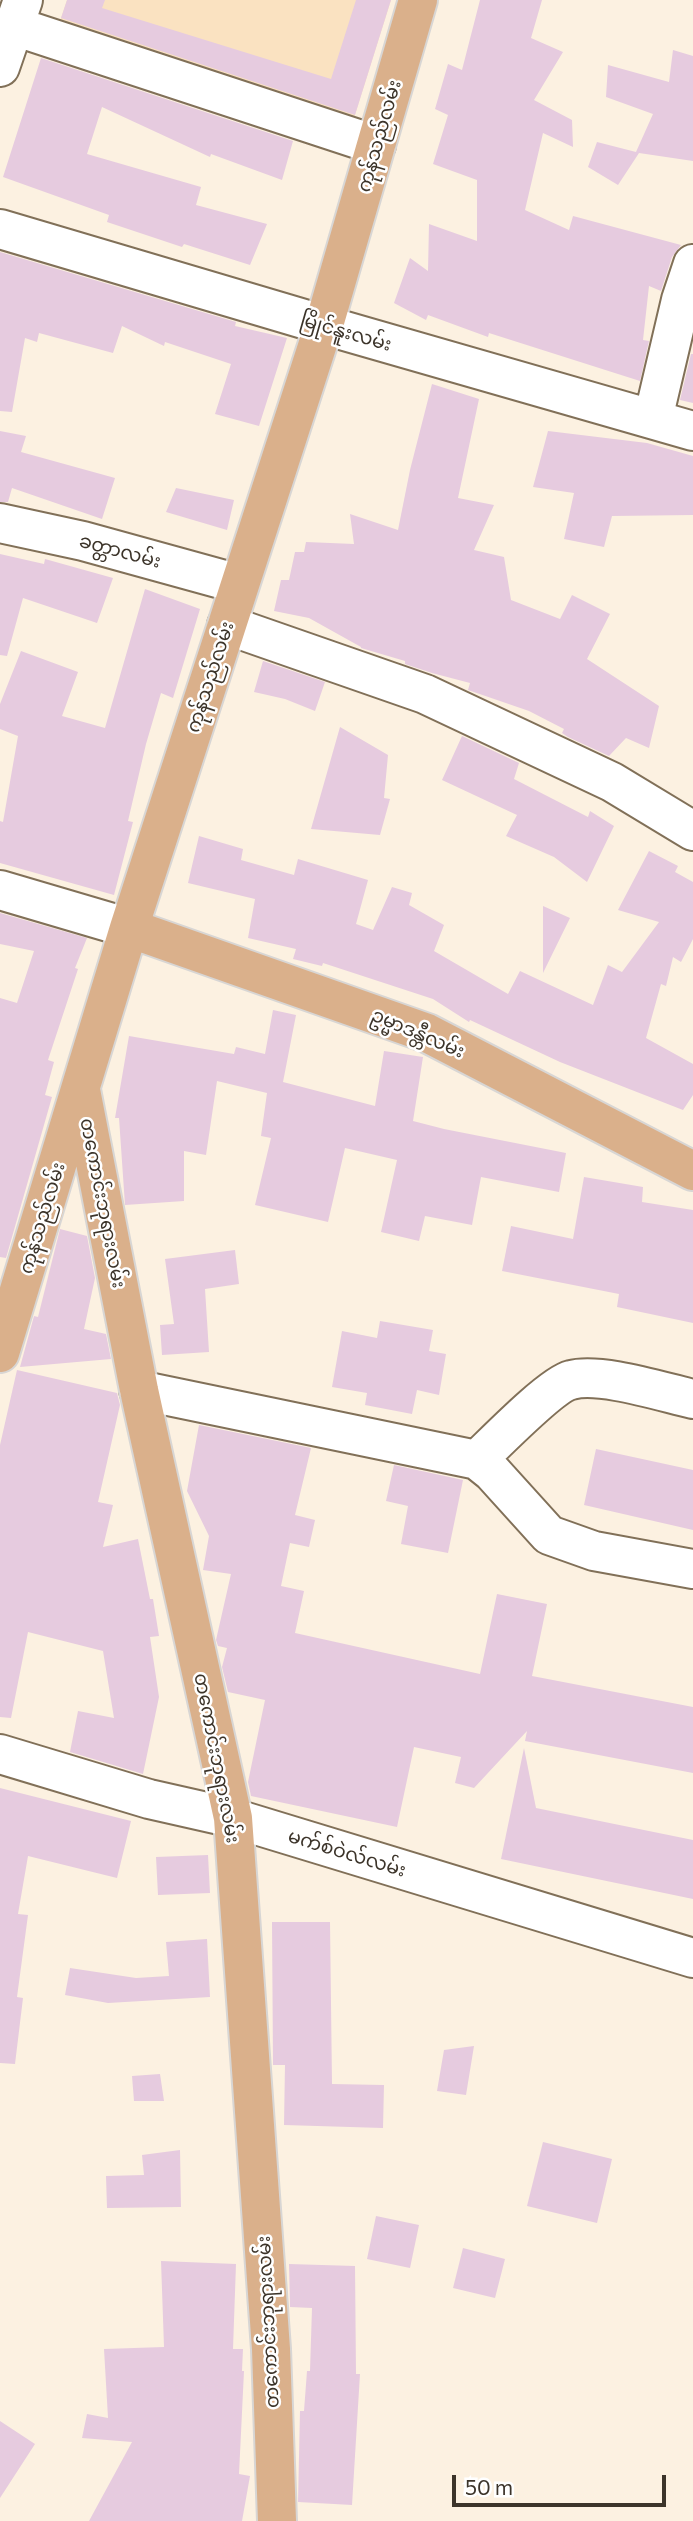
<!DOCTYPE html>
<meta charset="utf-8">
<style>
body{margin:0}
#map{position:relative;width:693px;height:2521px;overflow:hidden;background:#fcf1e1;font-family:Commissioner,sans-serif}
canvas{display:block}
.scale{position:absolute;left:452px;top:2475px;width:214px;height:32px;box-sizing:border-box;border:4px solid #3c342a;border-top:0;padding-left:9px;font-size:21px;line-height:24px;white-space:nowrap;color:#3c342a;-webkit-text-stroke:5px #fff;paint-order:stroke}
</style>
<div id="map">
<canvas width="693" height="2521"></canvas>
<div class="scale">50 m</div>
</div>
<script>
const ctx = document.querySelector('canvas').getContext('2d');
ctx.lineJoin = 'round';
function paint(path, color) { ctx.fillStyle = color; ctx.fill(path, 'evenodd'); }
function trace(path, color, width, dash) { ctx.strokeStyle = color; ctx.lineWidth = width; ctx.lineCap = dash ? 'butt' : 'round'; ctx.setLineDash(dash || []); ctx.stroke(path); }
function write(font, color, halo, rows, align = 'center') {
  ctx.font = font + ' Commissioner,"Noto Sans Myanmar",sans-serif'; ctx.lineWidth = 5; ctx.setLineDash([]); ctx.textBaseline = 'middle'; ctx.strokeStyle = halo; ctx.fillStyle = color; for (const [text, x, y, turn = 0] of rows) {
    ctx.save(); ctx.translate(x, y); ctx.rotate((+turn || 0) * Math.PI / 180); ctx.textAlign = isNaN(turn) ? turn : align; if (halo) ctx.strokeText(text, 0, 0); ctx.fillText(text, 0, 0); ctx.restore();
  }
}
const built = new Path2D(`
 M 67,0 L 391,0 L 354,118 L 58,27 Z`);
const building = new Path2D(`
 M 67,0 L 105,0 L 102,8 L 331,79 L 356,0 L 391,0 L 355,115 L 61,18 Z
 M 480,0 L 542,0 L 531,38 L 563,52 L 534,100 L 572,120 L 573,147 L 543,133 L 525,210 L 569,230 L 573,216 L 681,245 L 672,257 L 661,291 L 649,286 L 643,340 L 649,341 L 640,381 L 489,333 L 488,337 L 428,315 L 426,320 L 394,303 L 410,258 L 428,271 L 429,224 L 477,241 L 477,180 L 433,164 L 448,115 L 435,109 L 448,64 L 462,70 Z
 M 673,50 L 693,56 L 693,161 L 639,153 L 618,185 L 588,167 L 597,142 L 636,152 L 653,114 L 606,97 L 608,65 L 669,82 Z
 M 41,58 L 293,141 L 282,180 L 211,154 L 210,157 L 102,107 L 87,154 L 201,187 L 196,205 L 267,224 L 250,265 L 184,244 L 182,247 L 107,222 L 109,215 L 3,177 Z
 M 0,252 L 236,322 L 235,326 L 287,338 L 259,426 L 215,414 L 231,364 L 165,342 L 164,346 L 122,326 L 113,353 L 39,333 L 37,342 L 25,338 L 12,412 L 0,411 Z
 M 691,354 L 693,354 L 693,403 L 680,400 Z
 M 432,384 L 479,399 L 458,498 L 494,505 L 474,550 L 504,557 L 511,600 L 560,619 L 572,595 L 610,614 L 587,659 L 659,706 L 649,748 L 626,738 L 609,756 L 568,737 L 562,733 L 564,729 L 529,711 L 468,690 L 470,683 L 432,673 L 405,664 L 405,661 L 361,648 L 361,647 L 309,618 L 274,611 L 281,580 L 289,580 L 295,552 L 304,552 L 306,542 L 354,544 L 350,514 L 398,530 L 410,470 Z
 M 0,431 L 26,436 L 21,452 L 115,478 L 102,519 L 12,488 L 8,502 L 0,502 Z
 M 548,431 L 647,443 L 693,456 L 693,515 L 612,516 L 604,547 L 564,539 L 574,493 L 533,487 Z
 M 176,488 L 234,500 L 227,530 L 166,512 Z
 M 0,554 L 44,564 L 45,559 L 113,578 L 97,623 L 23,598 L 7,656 L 0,655 Z
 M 145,589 L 200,609 L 173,698 L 161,693 L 146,744 L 128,821 L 133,822 L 114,895 L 0,863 L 0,821 L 3,822 L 18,736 L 0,729 L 0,704 L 21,651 L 78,672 L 62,716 L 105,728 Z
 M 263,661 L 325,682 L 315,711 L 285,699 L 254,692 Z
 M 340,727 L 388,755 L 384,798 L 390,799 L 380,835 L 311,829 Z
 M 462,736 L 519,763 L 514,779 L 588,817 L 590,811 L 614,826 L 587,882 L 554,857 L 506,836 L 517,815 L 442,780 Z
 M 199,836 L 243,849 L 241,860 L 294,875 L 298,859 L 368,880 L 356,924 L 373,930 L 392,887 L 412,893 L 409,905 L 444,925 L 434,951 L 508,994 L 520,971 L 593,1005 L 608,965 L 622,972 L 659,922 L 618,910 L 649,851 L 678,866 L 675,872 L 693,882 L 693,939 L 681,962 L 673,957 L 666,986 L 661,984 L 646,1038 L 693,1064 L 693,1095 L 683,1110 L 560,1062 L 470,1020 L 469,1022 L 433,999 L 323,963 L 322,966 L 293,959 L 296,949 L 248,938 L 255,899 L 188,883 Z
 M 543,906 L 570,918 L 543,973 Z
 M 0,913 L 87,938 L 75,968 L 78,969 L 48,1060 L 54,1062 L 45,1095 L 52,1097 L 6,1258 L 0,1257 L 0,998 L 17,1003 L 34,951 L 0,944 Z
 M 273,1010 L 296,1015 L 283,1082 L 375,1106 L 384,1051 L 423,1057 L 413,1121 L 444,1129 L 566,1153 L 559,1192 L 481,1177 L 472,1225 L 425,1216 L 419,1241 L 381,1232 L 397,1160 L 345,1148 L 328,1222 L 255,1205 L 271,1138 L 261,1136 L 267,1093 L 217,1081 L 206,1155 L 184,1151 L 184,1201 L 125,1205 L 119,1118 L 115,1118 L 129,1036 L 234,1054 L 236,1047 L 265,1054 Z
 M 584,1177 L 643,1187 L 642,1202 L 693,1210 L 693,1323 L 617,1307 L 619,1294 L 502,1271 L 511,1226 L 573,1239 Z
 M 60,1229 L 87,1236 L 95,1278 L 84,1329 L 106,1334 L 111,1359 L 20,1367 L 34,1316 L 38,1317 Z
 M 235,1250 L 239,1284 L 205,1289 L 209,1352 L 162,1355 L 160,1325 L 174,1324 L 165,1259 Z
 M 380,1321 L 433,1330 L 429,1351 L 446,1354 L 439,1395 L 417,1390 L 412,1414 L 365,1405 L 367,1393 L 332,1387 L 342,1331 L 377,1338 Z
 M 17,1370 L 117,1393 L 120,1405 L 98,1502 L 113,1505 L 103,1547 L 138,1539 L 150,1599 L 153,1599 L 159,1636 L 150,1637 L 159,1697 L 143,1774 L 70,1752 L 78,1711 L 114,1718 L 103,1651 L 28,1632 L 11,1718 L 0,1717 L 0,1445 Z
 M 199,1425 L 311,1448 L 295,1515 L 315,1520 L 309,1547 L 290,1543 L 281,1586 L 304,1591 L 295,1633 L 480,1674 L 497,1594 L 547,1604 L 532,1676 L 693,1707 L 693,1773 L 525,1741 L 527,1731 L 474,1788 L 455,1783 L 461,1757 L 414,1747 L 397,1827 L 251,1796 L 248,1782 L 265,1700 L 228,1692 L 222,1667 L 227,1648 L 218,1646 L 216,1640 L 231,1574 L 203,1570 L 209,1536 L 187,1491 Z
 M 596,1449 L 693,1470 L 693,1530 L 584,1505 Z
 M 394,1465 L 463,1480 L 448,1553 L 401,1544 L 408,1506 L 386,1501 Z
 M 524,1748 L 536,1808 L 693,1840 L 693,1899 L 501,1859 Z
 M 0,1788 L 131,1821 L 117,1878 L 28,1856 L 18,1914 L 28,1915 L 17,1997 L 23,1998 L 15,2064 L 0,2063 Z
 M 208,1855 L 210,1893 L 158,1895 L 156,1857 Z
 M 272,1922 L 330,1922 L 332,2084 L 384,2085 L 383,2128 L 284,2125 L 285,2065 L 273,2065 Z
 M 207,1939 L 210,1997 L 108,2003 L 65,1995 L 70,1968 L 136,1978 L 169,1976 L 166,1942 Z
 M 474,2046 L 466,2095 L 437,2091 L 444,2050 Z
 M 160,2074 L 164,2101 L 134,2101 L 132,2076 Z
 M 543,2142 L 612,2159 L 597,2223 L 527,2206 Z
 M 180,2150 L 181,2207 L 107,2208 L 106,2176 L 144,2175 L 142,2155 Z
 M 376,2216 L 419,2225 L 410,2268 L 367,2259 Z
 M 463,2248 L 505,2259 L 495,2298 L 453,2288 Z
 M 161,2261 L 236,2264 L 233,2349 L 243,2349 L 242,2371 L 244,2371 L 239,2474 L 250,2476 L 242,2521 L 89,2521 L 132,2442 L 82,2438 L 87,2414 L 108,2418 L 104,2349 L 164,2347 Z
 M 289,2264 L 355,2266 L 356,2374 L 360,2374 L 352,2505 L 298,2502 L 300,2411 L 304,2411 L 307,2371 L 310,2371 L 312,2308 L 290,2307 Z
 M 0,2421 L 35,2444 L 0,2498 Z`);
const minor = new Path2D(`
 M 14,26 L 376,145
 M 0,67 L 23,0
 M 0,229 L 324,325 L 693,431
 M 653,419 L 681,300 L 693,264
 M 0,523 L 83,541 L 239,584
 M 227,625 L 425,694 L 612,782 L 693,831
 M 0,890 L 129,928
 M 139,1390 L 477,1460 L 492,1472 L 549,1535 L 594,1551 L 693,1569
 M 477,1460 C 495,1443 551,1385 571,1380 C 600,1372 662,1392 693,1399
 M 0,1754 L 149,1799 L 233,1818 L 693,1958`);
const major = new Path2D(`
 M 129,928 L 427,1033 L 693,1171
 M 81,1090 L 139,1390 L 233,1818 L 271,2349 L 277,2521
 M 0,1353 L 129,928 L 324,325 L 418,0`);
const streetNames = [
 ["ကုန်သည်လမ်း",379,136,-74],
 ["မြိုင်နူးလမ်း",346,332,16],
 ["ခတ္တာလမ်း",120,551,15],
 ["ကုန်သည်လမ်း",210,677,-72],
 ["ဥမ္မာဒန္တီလမ်း",418,1033,23],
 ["တကောင်းဘုရားလမ်း",103,1203,79],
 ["ကုန်သည်လမ်း",42,1218,-73],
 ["တကောင်းဘုရားလမ်း",217,1758,79],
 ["မက်စ်ဝဲလ်လမ်း",347,1853,17],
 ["တကောင်းဘုရားလမ်း",268,2322,-93]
];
paint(built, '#fae2c1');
paint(building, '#e6cbdf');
trace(minor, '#817058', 42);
trace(major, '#d8d6d4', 42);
trace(minor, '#fff', 38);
trace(major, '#dab08b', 38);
write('19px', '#3c342a', '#fff', streetNames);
</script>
